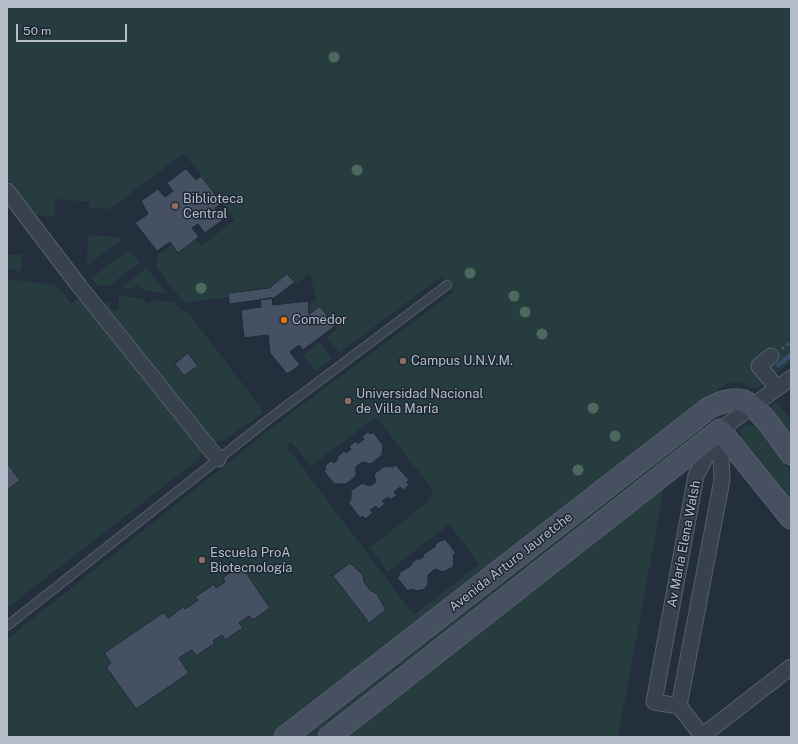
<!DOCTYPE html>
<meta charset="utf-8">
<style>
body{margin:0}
#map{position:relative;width:798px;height:744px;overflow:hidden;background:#242f3e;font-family:"Public Sans",sans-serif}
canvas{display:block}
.frame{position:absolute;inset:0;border:8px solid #b4bcc9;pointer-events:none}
.scale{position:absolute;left:16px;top:24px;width:111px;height:18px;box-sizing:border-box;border:2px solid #b4bcc9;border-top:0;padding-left:5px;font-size:12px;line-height:14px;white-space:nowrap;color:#b4bcc9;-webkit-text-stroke:3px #1d2633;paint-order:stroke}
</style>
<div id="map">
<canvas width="798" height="744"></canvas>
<div class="frame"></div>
<div class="scale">50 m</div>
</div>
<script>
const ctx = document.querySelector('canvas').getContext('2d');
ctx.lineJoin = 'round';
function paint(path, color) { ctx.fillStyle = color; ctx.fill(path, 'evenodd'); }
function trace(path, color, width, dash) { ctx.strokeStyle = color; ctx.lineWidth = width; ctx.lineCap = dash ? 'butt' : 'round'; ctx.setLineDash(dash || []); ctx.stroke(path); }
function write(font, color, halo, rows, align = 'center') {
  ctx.font = font + ' "Public Sans",sans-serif'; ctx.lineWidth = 3; ctx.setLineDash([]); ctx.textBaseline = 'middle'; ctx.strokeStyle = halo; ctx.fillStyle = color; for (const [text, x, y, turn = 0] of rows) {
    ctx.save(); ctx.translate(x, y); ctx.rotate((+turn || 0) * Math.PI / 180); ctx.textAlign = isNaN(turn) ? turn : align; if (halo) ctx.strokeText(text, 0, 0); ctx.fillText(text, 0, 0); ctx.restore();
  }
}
const green = new Path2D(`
 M 7,7 L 791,7 L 791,362 L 758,387 C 746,390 743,377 725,385 L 271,737 L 7,737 L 7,639 L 286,417 L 453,292 L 441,277 L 339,353 L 326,338 L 337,329 L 320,306 L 309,314 L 309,305 L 316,300 L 310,273 L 296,284 L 287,274 L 269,288 L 228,293 L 228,297 L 184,303 L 157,268 L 157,255 L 172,245 L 178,253 L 196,239 L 201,246 L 235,220 L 184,153 L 110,209 L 90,208 L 90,202 L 56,199 L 54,217 L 35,215 L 7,179 ZM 376,417 L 433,490 L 430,500 L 370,548 L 388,572 L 449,524 L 479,564 L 414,615 L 286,446 L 291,442 L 311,466 Z
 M 89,235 L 120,237 L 122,240 L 86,266 Z
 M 129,250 L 140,262 L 109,286 L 97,285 L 91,278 Z
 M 8,254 L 22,255 L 21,271 L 7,269 Z
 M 147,268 L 168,294 L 143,290 L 139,285 L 133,289 L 121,288 Z
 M 7,279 L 56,285 L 71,303 L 80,297 L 200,448 L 201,454 L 199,459 L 7,608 Z
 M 119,296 L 142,298 L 147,304 L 153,300 L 174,302 L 181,311 L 187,311 L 264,412 L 223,441 L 217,442 L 212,440 L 104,303 L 110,302 L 111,310 L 119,310 Z
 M 320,342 L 332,359 L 316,371 L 303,355 Z
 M 776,402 L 791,420 L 791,438 L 770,411 L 771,406 Z
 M 747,424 L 755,426 L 791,472 L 791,501 L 741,438 L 740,429 Z
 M 700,426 L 705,429 L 704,435 L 314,737 L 297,737 Z
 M 665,483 L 618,737 L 340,737 Z`);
const stream = new Path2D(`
 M 778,365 L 791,355`);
const building = new Path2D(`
 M 186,169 L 196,180 L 201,176 L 222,203 L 215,208 L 224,219 L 205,233 L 198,224 L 192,228 L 199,237 L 178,253 L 170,242 L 157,251 L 135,223 L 148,214 L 141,201 L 158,189 L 165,197 L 173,191 L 167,183 Z
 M 287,274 L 295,282 L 274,298 L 229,304 L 228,293 L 269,288 Z
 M 272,298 L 273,305 L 308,301 L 309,314 L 320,306 L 335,326 L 303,350 L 299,345 L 290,352 L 300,365 L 287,374 L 270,353 L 268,335 L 244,338 L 241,310 L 261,307 L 260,300 Z
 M 188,353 L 198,366 L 184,376 L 175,364 Z
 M 368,432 L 371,434 L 373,432 L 383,445 L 382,455 L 371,464 L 362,462 L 356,467 L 356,476 L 346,484 L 334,484 L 324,471 L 326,469 L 325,466 L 331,461 L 334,463 L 338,459 L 337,457 L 344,451 L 346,453 L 351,449 L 349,446 L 356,441 L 358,444 L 364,439 L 362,437 Z
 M 7,463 L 20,480 L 7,490 Z
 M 396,465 L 409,480 L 407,482 L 409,485 L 403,490 L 400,487 L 394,492 L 397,495 L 390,500 L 388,497 L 382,501 L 385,504 L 378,509 L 376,506 L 370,510 L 373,513 L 365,519 L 363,516 L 360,518 L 348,502 L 351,500 L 351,491 L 362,483 L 370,486 L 376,482 L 374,474 L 385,466 L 393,467 Z
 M 445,539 L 456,553 L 453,555 L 454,561 L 453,567 L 443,572 L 435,569 L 428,575 L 428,584 L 425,589 L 418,591 L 410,589 L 408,591 L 397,578 L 400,575 L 399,573 L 412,565 L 411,564 L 418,558 L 419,560 L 424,556 L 422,555 L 436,546 L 435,545 L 441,540 L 442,541 Z
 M 350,563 L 363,575 L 364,582 L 370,590 L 377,594 L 386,610 L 369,623 L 333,576 Z
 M 241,565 L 270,608 L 253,620 L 249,616 L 239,623 L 243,628 L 225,640 L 222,635 L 213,641 L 215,643 L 196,656 L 192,650 L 179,658 L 189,673 L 136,709 L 106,667 L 111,663 L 104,653 L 164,612 L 168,618 L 183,607 L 185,609 L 198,600 L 195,597 L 214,584 L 216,588 L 225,582 L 223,578 Z`);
const path = new Path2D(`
 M 782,349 L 791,342`);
const lane = new Path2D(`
 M 7,626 L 269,419 L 447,285`);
const street = new Path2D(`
 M 7,191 L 80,287 L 218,459
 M 771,356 L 759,366 L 777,388
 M 679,706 L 654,702 L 696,476 L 720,430 L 791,378
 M 679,706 L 722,480 L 720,431
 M 679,706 L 703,737
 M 702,736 L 791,667`);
const secondary = new Path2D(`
 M 285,737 L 709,408 C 719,403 732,397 744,401 C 760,407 780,440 791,454
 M 329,737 L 720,430 L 791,518`);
const trees = [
 [334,57],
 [357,170],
 [470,273],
 [201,288],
 [514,296],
 [525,312],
 [542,334],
 [593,408],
 [615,436],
 [578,470]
];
const markers = [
 [175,206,4,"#8d6e63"],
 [284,320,4,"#e8710a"],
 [403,361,4,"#8d6e63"],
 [348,401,4,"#8d6e63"],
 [202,560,4,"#8d6e63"]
];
const poiNames = [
 ["Biblioteca",183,199],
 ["Central",183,214],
 ["Comedor",292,320],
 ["Campus U.N.V.M.",411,361],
 ["Universidad Nacional",356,394],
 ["de Villa María",356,409],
 ["Escuela ProA",210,553],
 ["Biotecnología",210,568]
];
const streetNames = [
 ["Av María Elena Walsh",684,544,-79],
 ["Avenida Arturo Jauretche",511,562,-38]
];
paint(green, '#263c3f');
trace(stream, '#394c67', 4.5);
paint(building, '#455162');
trace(building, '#1f2835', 1);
trace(lane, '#565f6c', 10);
trace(street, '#565f6c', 17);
trace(secondary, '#565f6c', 23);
trace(path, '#44595c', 2.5, [3, 3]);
trace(lane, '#38414e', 8);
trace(street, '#38414e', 15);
trace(secondary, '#465061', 21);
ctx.fillStyle = '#4b6a5d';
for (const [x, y] of trees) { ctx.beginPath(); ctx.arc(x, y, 5.5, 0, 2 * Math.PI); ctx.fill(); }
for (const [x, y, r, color] of markers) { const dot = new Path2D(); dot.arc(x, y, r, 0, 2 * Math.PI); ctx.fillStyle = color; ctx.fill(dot); trace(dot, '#1d2633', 1.5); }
write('13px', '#b4bcc9', '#1d2633', poiNames, 'left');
write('13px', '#b4bcc9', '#1d2633', streetNames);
</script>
